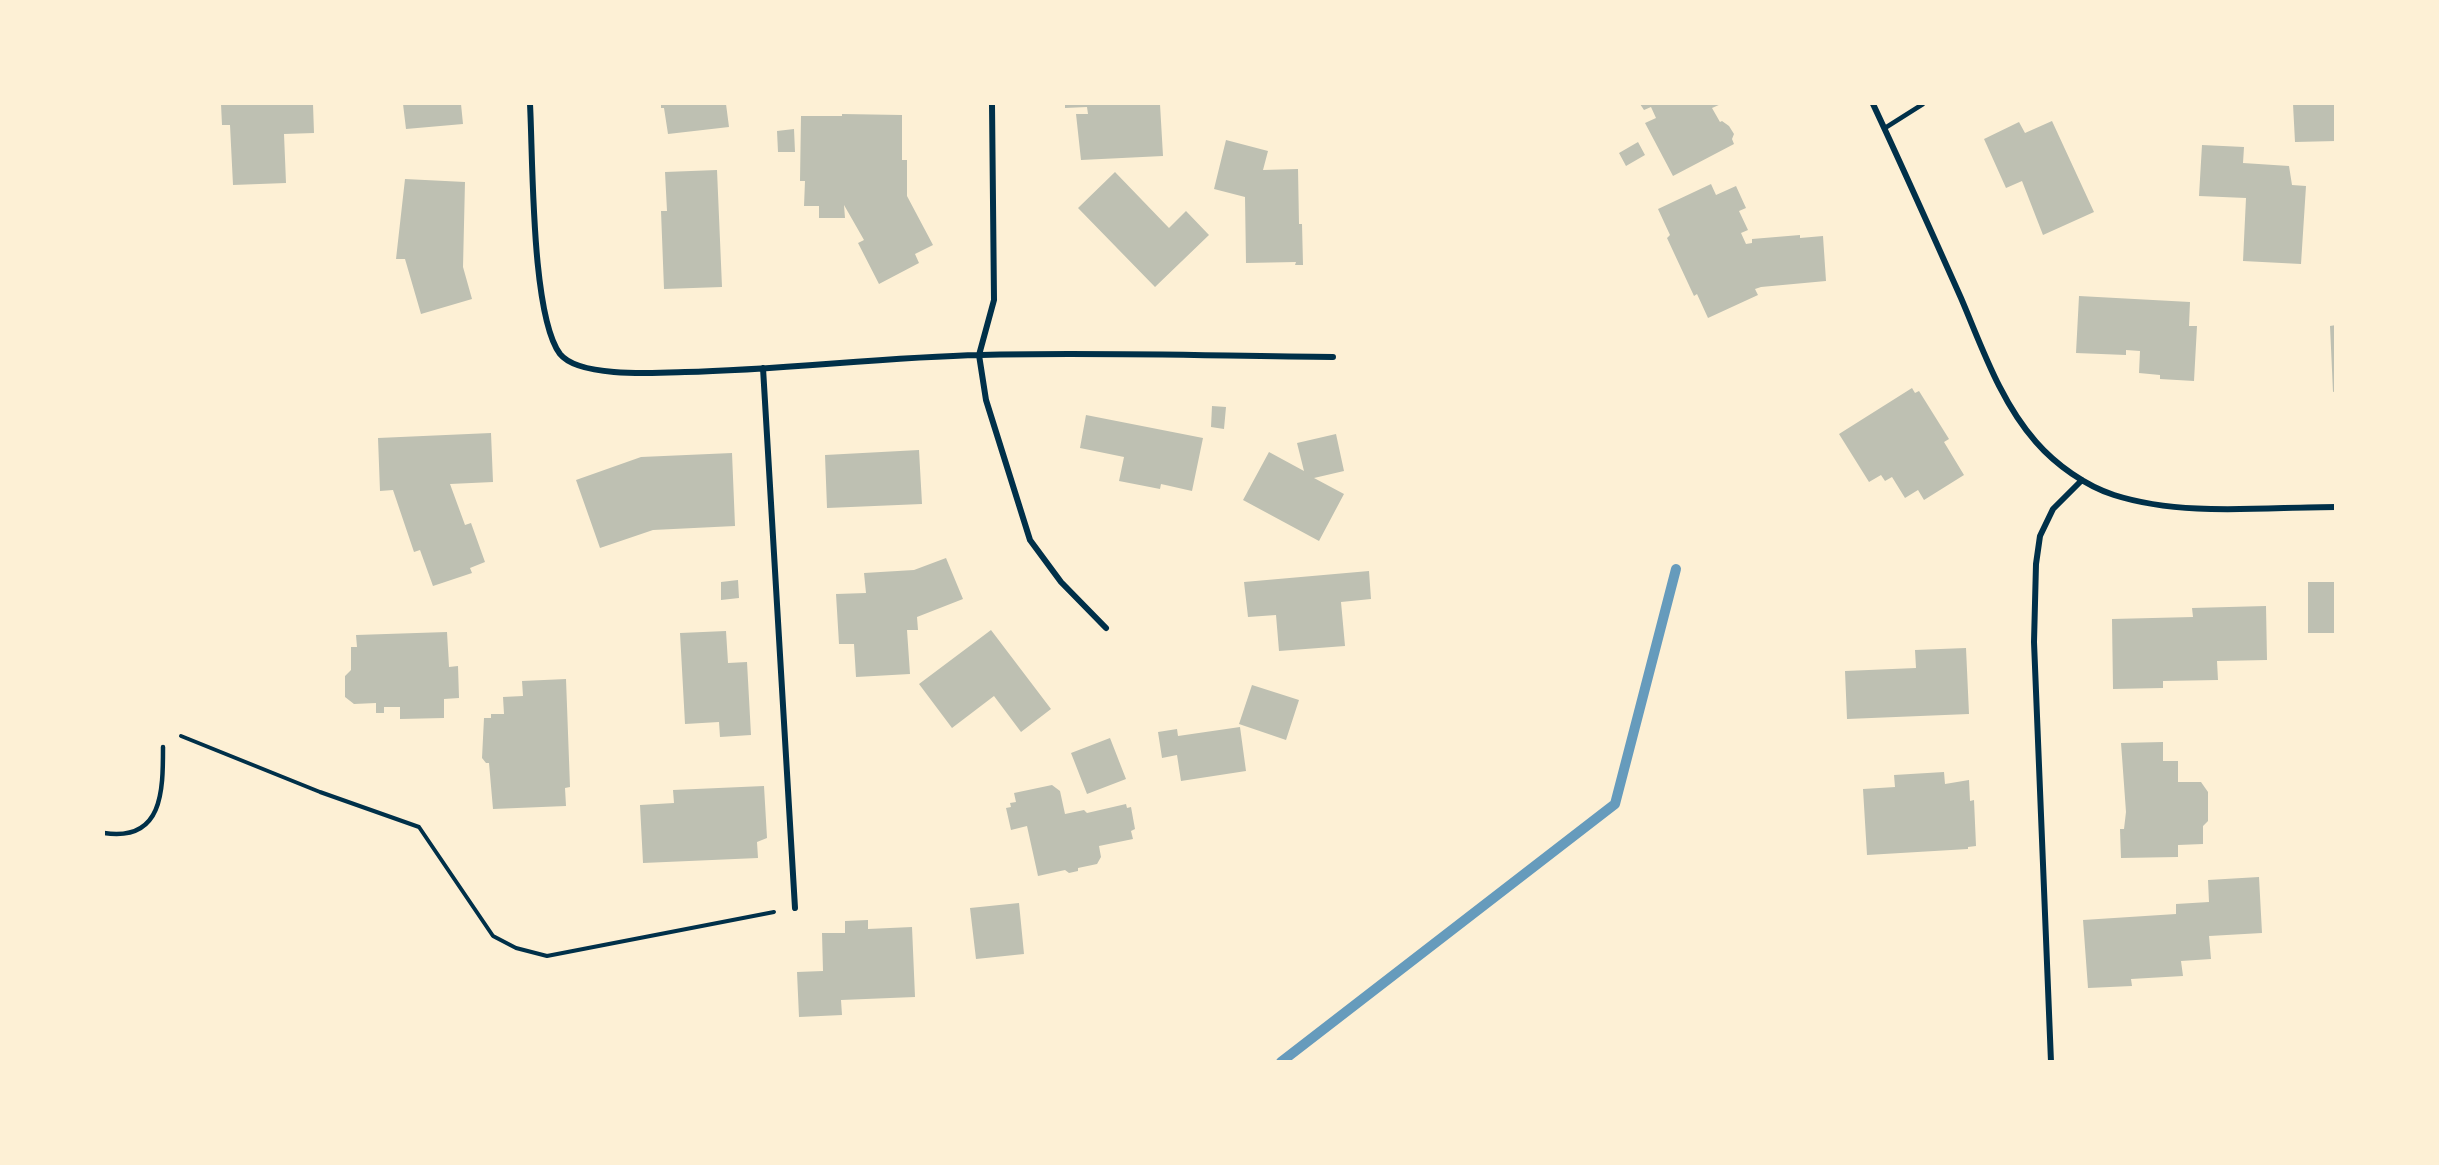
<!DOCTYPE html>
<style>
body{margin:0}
#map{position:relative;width:2439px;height:1165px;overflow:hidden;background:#fdf0d5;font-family:"Exo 2",sans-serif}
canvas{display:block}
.frame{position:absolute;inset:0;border:105px solid #fdf0d5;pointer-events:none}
</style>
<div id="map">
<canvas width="2439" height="1165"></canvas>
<div class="frame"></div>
</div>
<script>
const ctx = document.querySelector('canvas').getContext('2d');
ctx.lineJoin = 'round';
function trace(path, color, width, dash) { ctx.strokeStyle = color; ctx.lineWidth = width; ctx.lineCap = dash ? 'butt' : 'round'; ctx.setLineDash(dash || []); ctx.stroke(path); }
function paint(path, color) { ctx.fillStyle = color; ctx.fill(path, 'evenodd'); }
const stream = new Path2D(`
 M 1281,1062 L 1615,804 L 1676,569`);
const building = new Path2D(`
 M 221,104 L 313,104 L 314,133 L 284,134 L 286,183 L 233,185 L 230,125 L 222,125 Z
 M 403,104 L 461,104 L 463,124 L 406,129 Z
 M 661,104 L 726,104 L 729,127 L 668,134 L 664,108 L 661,108 Z
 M 1065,104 L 1160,104 L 1163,156 L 1081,160 L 1076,114 L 1088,114 L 1087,107 L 1065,108 Z
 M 1640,104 L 1721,104 L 1712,108 L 1720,122 L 1722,121 L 1729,126 L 1734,134 L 1732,139 L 1734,144 L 1673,176 L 1645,123 L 1656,118 L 1651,107 L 1644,110 Z
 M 2293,104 L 2336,104 L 2336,141 L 2295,142 Z
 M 842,114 L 902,115 L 902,160 L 907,160 L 907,196 L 933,245 L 915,254 L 919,263 L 879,284 L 858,243 L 864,240 L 844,205 L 845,218 L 819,218 L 819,206 L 804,206 L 805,181 L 800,181 L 801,116 L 842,116 Z
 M 2052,121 L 2094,212 L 2043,235 L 2022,181 L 2006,188 L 1984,139 L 2019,122 L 2025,133 Z
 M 794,129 L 795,152 L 778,152 L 777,131 Z
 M 1226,140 L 1268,151 L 1263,170 L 1298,169 L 1299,224 L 1302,224 L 1303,265 L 1295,265 L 1296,262 L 1246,263 L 1245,197 L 1214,189 Z
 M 1638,142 L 1645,155 L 1626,166 L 1619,153 Z
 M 2202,145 L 2244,147 L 2243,163 L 2289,166 L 2292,185 L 2306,186 L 2301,264 L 2243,261 L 2246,198 L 2199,196 Z
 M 717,170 L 722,287 L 664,289 L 661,211 L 667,211 L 665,172 Z
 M 1115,172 L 1169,228 L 1186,211 L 1209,235 L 1155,287 L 1078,208 Z
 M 405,179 L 465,182 L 463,267 L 472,299 L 421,314 L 405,259 L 396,259 Z
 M 1711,184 L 1716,195 L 1736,186 L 1746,208 L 1739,211 L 1748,230 L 1741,233 L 1746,244 L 1752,243 L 1752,239 L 1800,235 L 1800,238 L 1823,236 L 1826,281 L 1761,287 L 1755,289 L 1758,295 L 1708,318 L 1697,294 L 1694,296 L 1667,238 L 1670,235 L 1658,209 Z
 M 2079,296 L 2190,302 L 2189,326 L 2197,326 L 2194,381 L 2160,379 L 2160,375 L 2139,373 L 2140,351 L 2126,350 L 2126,355 L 2076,353 Z
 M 2336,325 L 2336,391 L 2333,392 L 2330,326 Z
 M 1912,388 L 1915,393 L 1919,391 L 1949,439 L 1944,442 L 1964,475 L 1924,500 L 1918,490 L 1905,498 L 1892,477 L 1885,481 L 1881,475 L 1869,482 L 1839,434 Z
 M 1212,406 L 1226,407 L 1224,429 L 1211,427 Z
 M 1086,415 L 1203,438 L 1192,491 L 1161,484 L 1160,489 L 1119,481 L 1124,457 L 1080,448 Z
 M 491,433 L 493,482 L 450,484 L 465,525 L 471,523 L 485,562 L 470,568 L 472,573 L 433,586 L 420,550 L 414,552 L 393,490 L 380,491 L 378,438 Z
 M 1336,434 L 1344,471 L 1314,478 L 1344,494 L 1319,541 L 1243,500 L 1269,452 L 1304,471 L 1297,443 Z
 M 919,450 L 922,504 L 827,508 L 825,455 Z
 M 732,453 L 735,526 L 653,530 L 600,548 L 576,480 L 641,457 Z
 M 946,558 L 963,599 L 917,617 L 918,630 L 907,630 L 910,674 L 856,677 L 854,644 L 839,644 L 836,594 L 866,593 L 864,573 L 914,570 Z
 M 1369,571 L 1371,599 L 1341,602 L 1345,646 L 1279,651 L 1276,615 L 1248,617 L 1244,582 Z
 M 738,580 L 739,598 L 721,600 L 721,582 Z
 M 2308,582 L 2336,582 L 2336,633 L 2308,633 Z
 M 2266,606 L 2267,660 L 2217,661 L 2218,680 L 2163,681 L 2163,688 L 2113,689 L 2112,619 L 2193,617 L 2192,608 Z
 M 991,630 L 1051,709 L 1021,732 L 994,696 L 952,728 L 919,684 Z
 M 726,631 L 728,663 L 747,662 L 751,735 L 720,737 L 719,722 L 685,724 L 680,633 Z
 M 447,632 L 449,667 L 458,666 L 459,698 L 444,699 L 444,718 L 400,719 L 400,707 L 384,707 L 384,713 L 376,713 L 376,703 L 354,704 L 345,697 L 345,676 L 351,670 L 351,647 L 357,647 L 356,635 Z
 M 1966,648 L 1969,714 L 1847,719 L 1845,671 L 1916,668 L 1915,650 Z
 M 566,679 L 570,787 L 565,788 L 566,806 L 493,809 L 489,763 L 486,763 L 482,758 L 484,718 L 491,718 L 491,714 L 504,714 L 503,697 L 523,696 L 522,681 Z
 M 1252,685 L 1299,700 L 1286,740 L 1239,724 Z
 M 1240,727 L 1246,771 L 1181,781 L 1177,755 L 1162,758 L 1158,732 L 1177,729 L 1178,736 Z
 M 1110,738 L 1126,779 L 1087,794 L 1071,753 Z
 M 2163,742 L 2163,761 L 2178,761 L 2178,782 L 2201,782 L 2208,792 L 2208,821 L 2203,826 L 2203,844 L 2178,845 L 2178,857 L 2121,858 L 2120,829 L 2124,829 L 2126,812 L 2121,743 Z
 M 1944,772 L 1945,784 L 1969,780 L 1970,801 L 1974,800 L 1976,846 L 1968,847 L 1968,849 L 1867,855 L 1863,789 L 1895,787 L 1894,775 Z
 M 1052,785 L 1060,791 L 1065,814 L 1084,810 L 1087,813 L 1126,804 L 1127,808 L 1131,807 L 1135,829 L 1131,831 L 1133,839 L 1099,846 L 1101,857 L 1097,864 L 1078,868 L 1078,871 L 1069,873 L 1065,870 L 1038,876 L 1027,826 L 1011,830 L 1006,808 L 1011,807 L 1010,803 L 1016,802 L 1014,793 Z
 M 764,786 L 767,838 L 757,842 L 758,858 L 643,863 L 640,805 L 674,803 L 673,790 Z
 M 2259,877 L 2262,933 L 2209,936 L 2211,959 L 2181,961 L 2183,976 L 2131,979 L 2132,986 L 2088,988 L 2083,920 L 2176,914 L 2176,904 L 2209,902 L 2208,880 Z
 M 1019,903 L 1024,954 L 976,959 L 970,908 Z
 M 868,920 L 868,929 L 912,927 L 915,997 L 841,1000 L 842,1015 L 799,1017 L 797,972 L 823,971 L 822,933 L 845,933 L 845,921 Z`);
const path = new Path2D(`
 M 181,736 L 320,792 L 419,827 L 493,936 L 516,948 L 547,956 L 774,912`);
const service = new Path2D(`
 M 1885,128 L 1923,104
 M 104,833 C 163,842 163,791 163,747`);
const minor = new Path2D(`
 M 530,104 C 533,157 531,315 560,354 C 579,378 657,373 685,372 C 784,370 882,357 981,355 C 1098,352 1216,356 1333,357
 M 992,104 L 994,300 L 979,355 L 986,400 L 1030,540 L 1061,582 L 1106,628
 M 1873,104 C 1903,168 1932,233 1961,298 C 1982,347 2000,401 2036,442 C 2056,465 2086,486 2114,495 C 2183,517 2264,507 2336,507
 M 763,368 L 795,908
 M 2051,1062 L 2034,642 L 2036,564 L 2040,536 L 2053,509 L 2082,480`);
trace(stream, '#669bbc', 10);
paint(building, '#bec0b2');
trace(path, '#003049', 4);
trace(service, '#003049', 4.5);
trace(minor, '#003049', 6);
</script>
